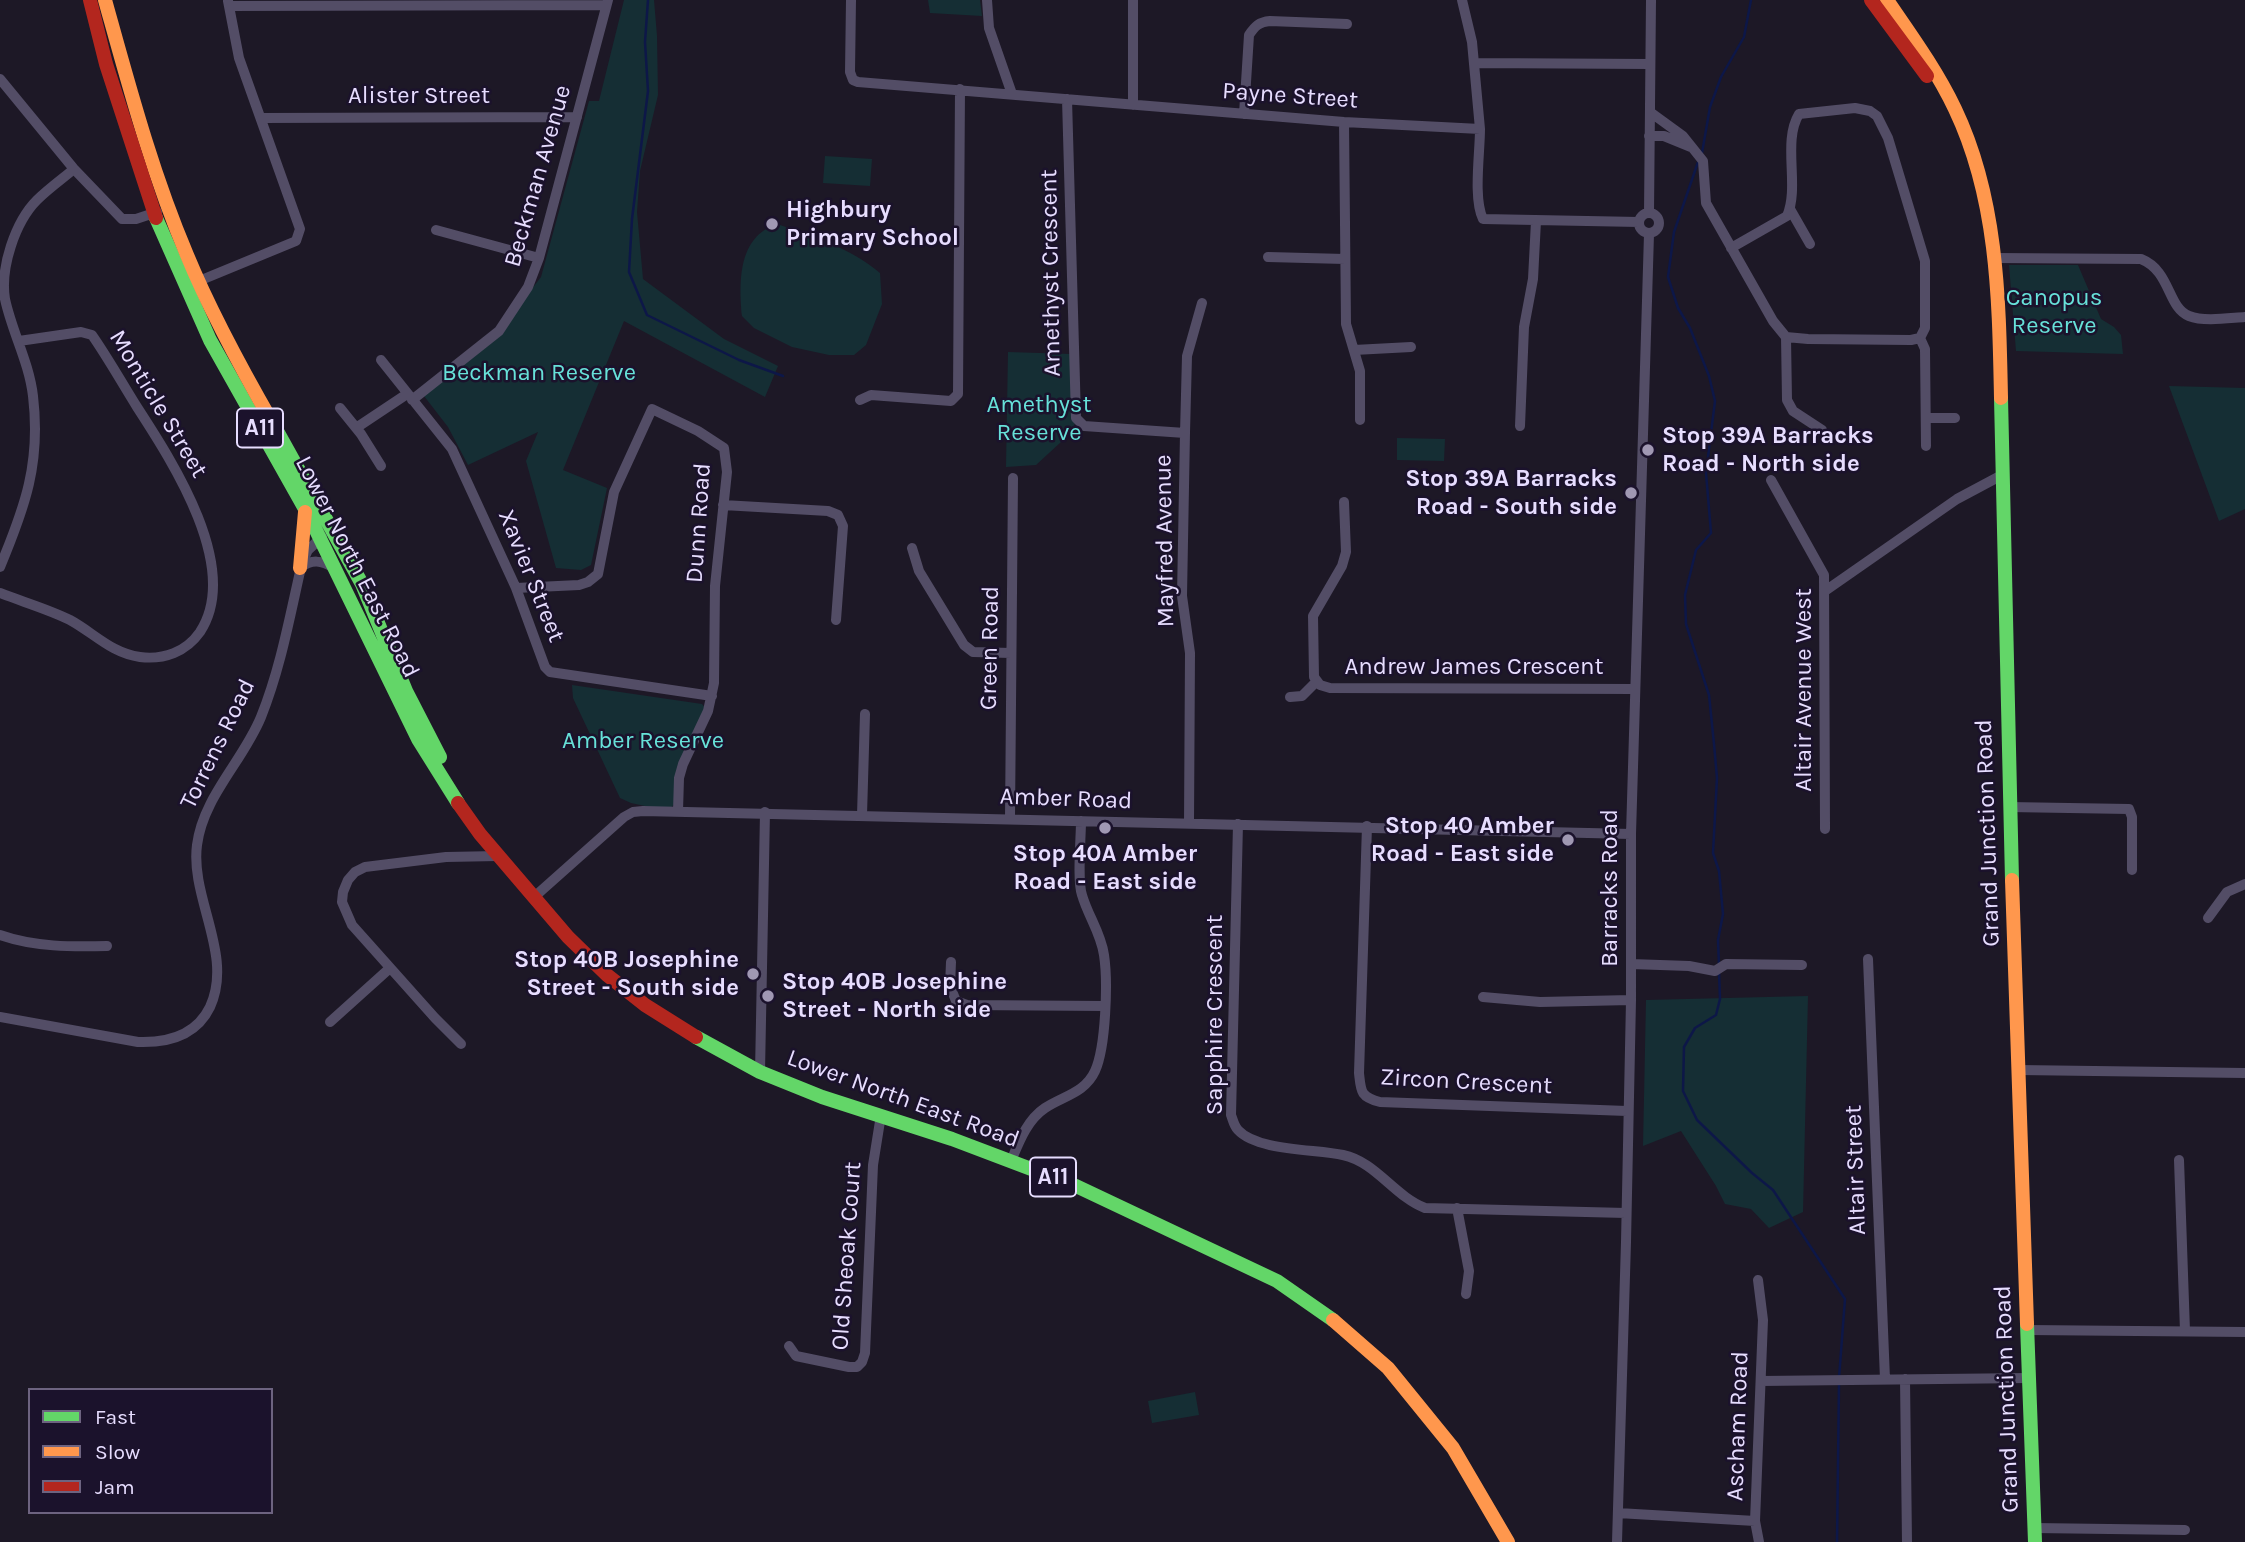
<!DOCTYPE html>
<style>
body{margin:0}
#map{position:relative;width:2245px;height:1542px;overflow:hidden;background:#1d1826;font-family:Karla,sans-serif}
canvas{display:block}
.legend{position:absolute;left:28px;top:1388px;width:245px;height:126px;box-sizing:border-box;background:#1b122c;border:2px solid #6d6380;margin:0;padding:9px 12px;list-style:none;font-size:21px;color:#e7ddff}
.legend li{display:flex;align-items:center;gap:14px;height:35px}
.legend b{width:35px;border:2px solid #6d6380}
</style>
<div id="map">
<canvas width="2245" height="1542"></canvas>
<ul class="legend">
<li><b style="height:9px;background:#63d668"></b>Fast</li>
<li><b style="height:9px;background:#ff974d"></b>Slow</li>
<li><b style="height:9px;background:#b3261e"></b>Jam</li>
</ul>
</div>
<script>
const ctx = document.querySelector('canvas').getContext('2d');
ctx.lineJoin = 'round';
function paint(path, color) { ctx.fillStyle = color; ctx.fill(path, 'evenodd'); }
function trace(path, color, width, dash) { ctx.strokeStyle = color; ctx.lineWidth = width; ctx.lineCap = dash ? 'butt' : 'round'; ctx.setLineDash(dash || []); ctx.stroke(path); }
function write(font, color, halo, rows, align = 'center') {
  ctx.font = font + ' Karla,sans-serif'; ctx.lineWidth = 5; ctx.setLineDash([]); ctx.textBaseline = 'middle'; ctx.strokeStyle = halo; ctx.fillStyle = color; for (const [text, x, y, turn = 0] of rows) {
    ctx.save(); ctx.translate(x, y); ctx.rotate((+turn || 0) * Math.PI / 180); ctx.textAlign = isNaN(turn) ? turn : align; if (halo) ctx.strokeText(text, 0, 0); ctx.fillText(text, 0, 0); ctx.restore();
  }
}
const green = new Path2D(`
 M 624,0 L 654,0 L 657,36 L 658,95 L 640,171 L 637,212 L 643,279 L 724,339 L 778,366 L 765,397 L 624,321 L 563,470 L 607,488 L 591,565 L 581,570 L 556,568 L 526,461 L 538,432 L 468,465 L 448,427 L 424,396 L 499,331 L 541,277 L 589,101 L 599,101 Z
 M 928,0 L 980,0 L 982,16 L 930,13 Z
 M 825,156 L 872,159 L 870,186 L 823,183 Z
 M 777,224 C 812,236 851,248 880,273 L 882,304 L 866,345 L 854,355 L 829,355 L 792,347 L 754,328 L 742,316 C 739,281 738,237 777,224 Z
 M 2009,265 L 2078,265 L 2101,319 L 2114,327 L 2121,335 L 2123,354 L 2016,351 Z
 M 1008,352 L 1071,354 L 1071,413 L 1076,418 L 1073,431 L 1036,465 L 1006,467 Z
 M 2169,386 L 2245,388 L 2245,509 L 2219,521 Z
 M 1397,438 L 1445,439 L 1444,461 L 1397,460 Z
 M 572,685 L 702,704 L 708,711 L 688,751 L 679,799 L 668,811 L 631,803 L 620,798 L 573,698 Z
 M 1808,996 L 1803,1212 L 1769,1228 L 1751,1209 L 1725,1204 L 1716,1186 L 1681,1131 L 1643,1146 L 1646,1000 Z
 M 1195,1392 L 1199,1415 L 1152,1423 L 1148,1401 Z`);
const stream = new Path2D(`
 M 648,0 L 645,42 L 648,91 L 632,219 L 629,272 L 647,315 L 739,360 L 783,376
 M 1702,153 L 1710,107 L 1721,77 L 1744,37 L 1751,0
 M 1698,162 L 1674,232 L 1668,277 L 1678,308 L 1690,328 L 1709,376 L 1715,401 L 1706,473 L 1711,533 L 1696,550 L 1685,595 L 1686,624 L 1709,695 L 1714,744 L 1717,778 L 1713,853 L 1719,871 L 1723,914 L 1718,940 L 1719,965
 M 1719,972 L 1720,999 L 1716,1015 L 1695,1028 L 1684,1047 L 1683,1091 L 1697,1120 L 1752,1173 L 1773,1190 L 1845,1299 L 1839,1378
 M 1837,1542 L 1839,1384`);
const street = new Path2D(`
 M 851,0 L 850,72 L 853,80 L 858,82 L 1344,122 L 1480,129 C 1480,153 1473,199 1483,219 L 1639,222
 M 987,0 L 989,28 L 1012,94
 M 1462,0 L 1472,42 L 1480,129
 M 229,6 L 606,5
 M 1474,63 L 1650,64
 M 0,79 L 74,169 L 122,219 L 136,219 L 157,212
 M 1067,99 L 1076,418 L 1084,426 L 1185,433
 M 1133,105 L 1133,0
 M 1650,112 L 1683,136 L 1703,161 L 1706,203 L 1773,321 L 1786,337 L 1808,339 L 1911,340 L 1920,338 L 1925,328 L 1925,261 L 1888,138 L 1877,116 L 1870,111 L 1855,108 L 1799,114 C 1782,142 1800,186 1787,216 L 1731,248
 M 1244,114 L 1249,35 C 1255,26 1259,22 1270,21 L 1347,24
 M 261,118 L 577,117
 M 1344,122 L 1346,324 L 1360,371 L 1360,420
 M 1649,136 L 1664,136 L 1691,147
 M 1790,209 L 1810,244
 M1639 223a10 10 0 1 1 20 0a10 10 0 1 1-20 0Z
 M 1649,213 L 1651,0
 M 436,230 L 539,258
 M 1268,257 L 1345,259
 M 1995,258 L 2141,259 C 2171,271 2167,307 2189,316 C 2204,322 2229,318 2245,317
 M 194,283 L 296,241 L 300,229 L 239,58 L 228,1
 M 1786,337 L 1787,400 L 1793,411 L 1822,430
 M 1920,338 L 1925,349 L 1926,446
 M 1354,350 L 1411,347
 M 381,360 L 452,449 L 516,588 L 545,667 L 550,672 L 712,696
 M 412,400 L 499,331 L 528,287 L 539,258 L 608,0
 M 860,400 L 871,395 L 951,401 L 958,394 L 960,89
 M 340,408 L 361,434 L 381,466
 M 1926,418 L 1955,418
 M 1520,426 L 1524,327 L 1533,279 L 1536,221
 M 356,428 L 407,394
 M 1771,480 L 1824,575 L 1825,829
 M 1344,502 L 1346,552 L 1342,566 L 1313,616 L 1314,677 L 1320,685 L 1330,688 L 1634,689
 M 723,505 L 828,511 L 838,515 L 843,526 L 836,620
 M 912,548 L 919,571 L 964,645 L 973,652 L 1011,653
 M 0,567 C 25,507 41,463 33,396 C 29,362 12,332 5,299 C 0,268 15,222 37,200 C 48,189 62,179 74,169
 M 300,568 C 312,559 321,560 334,568
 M 516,588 L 579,585 L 588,582 L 598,574 L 614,492 L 652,409 L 698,431 L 724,448 L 727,472 L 715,586 L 714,683 L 708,711 L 683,764 L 679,778 L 678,811
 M 1825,591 L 1957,499 L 2002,475
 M 0,593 C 23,602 48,609 70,620 C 94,633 111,653 140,657 C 164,660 186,652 200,632 C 242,568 172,461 137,407 C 122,383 108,358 92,335 L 81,332 L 19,341
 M 1290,697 L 1302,696 L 1317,681
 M 2009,807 L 2129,809 L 2132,817 L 2132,870
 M 862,815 L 865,714
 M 1010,818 L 1013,478
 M 1189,823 L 1190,653 L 1182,596 L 1185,433 L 1187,356 L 1202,303
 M 1238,824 L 1231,1115 C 1233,1120 1234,1126 1238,1130 C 1257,1151 1316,1149 1343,1155 C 1376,1162 1394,1196 1425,1208 L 1626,1213
 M 1367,826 L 1359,1073 C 1361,1091 1360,1097 1380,1102 L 1627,1111
 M 533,898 L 624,817 L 633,812 L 643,811 L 1631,834
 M 2208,918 L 2227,892 L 2245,884
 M 0,935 C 34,947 72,947 107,946
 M 1868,959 L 1885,1379
 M 951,962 L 950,986 L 956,1001 L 967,1005 L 1105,1006
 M 1631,964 L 1689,966 L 1715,971 L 1726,964 L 1802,965
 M 1483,997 L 1540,1002 L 1631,1000
 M 0,1017 L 138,1042 C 167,1043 196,1036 210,1007 C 234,955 190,898 197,845 C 203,797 243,761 261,717 C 281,667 290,615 302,563 L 308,550 L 322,537
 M 330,1022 L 390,968
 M 461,1044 L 435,1018 L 352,925 L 342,902 L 343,892 L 348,880 L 355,872 L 365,867 L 446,857 L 498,856
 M 2019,1070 L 2245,1073
 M 760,1072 L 765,812
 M 2179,1160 L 2185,1331
 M 1011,1161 C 1019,1142 1027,1120 1045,1108 C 1063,1096 1085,1093 1095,1071 C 1106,1047 1108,981 1104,955 C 1101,933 1088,916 1082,895 C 1077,881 1081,838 1081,821
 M 1457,1208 L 1469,1271 L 1466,1294
 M 2028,1330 L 2245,1332
 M 789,1346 L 796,1356 L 849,1367 L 857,1367 L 862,1362 L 865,1353 L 873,1165 L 881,1115
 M 1905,1379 L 1907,1542
 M 1761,1381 L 2029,1378
 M 1618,1513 L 1755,1521 L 1763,1320 L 1758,1280
 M 1755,1521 L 1759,1542
 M 2034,1528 L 2185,1530
 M 1617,1542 L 1626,1242 L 1631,1000 L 1631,834 L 1649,234`);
const fast = new Path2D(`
 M 156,218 L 210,340 L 309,516 L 418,739 L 458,803
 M 2001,398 L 2012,880
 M 272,422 L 362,584 L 406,691 L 440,757
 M 696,1037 L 760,1072 L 822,1097 L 952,1139 L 1076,1186 L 1277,1281 L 1333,1320
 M 2027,1324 L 2035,1542`);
const slow = new Path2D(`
 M 105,0 C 129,86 152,173 187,255 C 211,313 241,368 272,422
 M 1887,0 C 1911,35 1937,71 1955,109 C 1998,199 1999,300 2001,398
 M 300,568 L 305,512
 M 2012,880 L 2027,1324
 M 1333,1320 L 1388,1368 L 1453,1448 L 1508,1542`);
const jam = new Path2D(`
 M 90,0 L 106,64 L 156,218
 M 1871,0 L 1927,76
 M 458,803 L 480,834 L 568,937 L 607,975 L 645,1005 L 696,1037`);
const markers = [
 [772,224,7,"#a098b3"],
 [1648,450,7,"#a098b3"],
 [1631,493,7,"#a098b3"],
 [1105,828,7,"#a098b3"],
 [1568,840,7,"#a098b3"],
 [753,974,7,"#a098b3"],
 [768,996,7,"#a098b3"]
];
const shields = [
 [260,428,46],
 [1053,1177,46]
];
const shieldNames = [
 ["A11",260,428],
 ["A11",1053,1177]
];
const streetNames = [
 ["Alister Street",419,96],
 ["Payne Street",1290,96,4],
 ["Beckman Avenue",538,176,-74],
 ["Amethyst Crescent",1051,273,-91],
 ["Monticle Street",158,404,59],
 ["Dunn Road",699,523,-86],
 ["Mayfred Avenue",1165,541,-91],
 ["Lower North East Road",357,567,63],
 ["Xavier Street",531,576,68],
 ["Green Road",990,648,-89],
 ["Andrew James Crescent",1474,667],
 ["Altair Avenue West",1804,690,-90],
 ["Torrens Road",218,744,-64],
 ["Amber Road",1066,799,2],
 ["Grand Junction Road",1988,833,-92],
 ["Barracks Road",1610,888,-90],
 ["Sapphire Crescent",1215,1015,-90],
 ["Zircon Crescent",1466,1082,3],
 ["Lower North East Road",903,1099,20],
 ["Altair Street",1856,1170,-92],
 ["Old Sheoak Court",847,1256,-86],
 ["Grand Junction Road",2007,1399,-92],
 ["Ascham Road",1738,1426,-88]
];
const poiNames = [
 ["Highbury",786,210],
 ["Primary School",786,238],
 ["Stop 39A Barracks",1662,436],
 ["Road - North side",1662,464],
 ["Stop 39A Barracks",1617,479,"right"],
 ["Road - South side",1617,507,"right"],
 ["Stop 40 Amber",1554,826,"right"],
 ["Road - East side",1554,854,"right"],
 ["Stop 40A Amber",1105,854,"center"],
 ["Road - East side",1105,882,"center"],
 ["Stop 40B Josephine",739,960,"right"],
 ["Street - South side",739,988,"right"],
 ["Stop 40B Josephine",782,982],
 ["Street - North side",782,1010]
];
const parkNames = [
 ["Canopus",2054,298],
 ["Reserve",2054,326],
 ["Beckman Reserve",539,373],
 ["Amethyst",1039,405],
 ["Reserve",1039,433],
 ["Amber Reserve",643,741]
];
paint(green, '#152e34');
trace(stream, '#0d1748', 2.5);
trace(street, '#534d66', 10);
trace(fast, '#63d668', 14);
trace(slow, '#ff974d', 14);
trace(jam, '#b3261e', 14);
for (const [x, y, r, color] of markers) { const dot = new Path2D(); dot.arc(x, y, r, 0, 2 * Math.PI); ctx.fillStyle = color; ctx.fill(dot); trace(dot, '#1b122c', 2.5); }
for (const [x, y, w] of shields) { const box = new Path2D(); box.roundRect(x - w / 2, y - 19.5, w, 39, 5); ctx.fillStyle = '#1b122c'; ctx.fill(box); trace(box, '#e7ddff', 2); }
write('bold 23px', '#e7ddff', null, shieldNames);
write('24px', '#e7ddff', '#1b122c', streetNames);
write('bold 24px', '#e7ddff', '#1b122c', poiNames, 'left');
write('24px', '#67e1d9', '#1b122c', parkNames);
</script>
